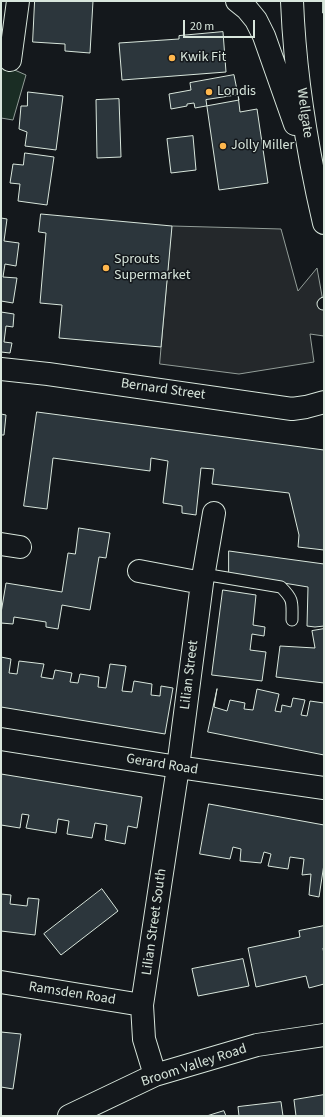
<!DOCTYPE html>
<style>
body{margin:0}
#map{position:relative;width:325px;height:1117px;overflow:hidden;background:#14181c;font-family:"Source Sans 3",sans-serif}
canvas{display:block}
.frame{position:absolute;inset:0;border:2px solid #d8e6dc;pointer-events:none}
.scale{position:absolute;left:183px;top:20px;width:72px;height:18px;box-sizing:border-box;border:2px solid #d8e6dc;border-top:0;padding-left:5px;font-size:12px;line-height:14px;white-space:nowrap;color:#d8e6dc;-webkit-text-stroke:3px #14181c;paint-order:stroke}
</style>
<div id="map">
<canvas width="325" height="1117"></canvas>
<div class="frame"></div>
<div class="scale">20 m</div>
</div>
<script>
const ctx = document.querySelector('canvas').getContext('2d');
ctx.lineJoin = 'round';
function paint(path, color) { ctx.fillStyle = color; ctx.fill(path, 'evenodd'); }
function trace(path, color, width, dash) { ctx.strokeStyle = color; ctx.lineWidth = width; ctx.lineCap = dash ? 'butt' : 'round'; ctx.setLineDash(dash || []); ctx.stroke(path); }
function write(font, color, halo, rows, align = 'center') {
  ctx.font = font + ' "Source Sans 3",sans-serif'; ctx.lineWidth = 3; ctx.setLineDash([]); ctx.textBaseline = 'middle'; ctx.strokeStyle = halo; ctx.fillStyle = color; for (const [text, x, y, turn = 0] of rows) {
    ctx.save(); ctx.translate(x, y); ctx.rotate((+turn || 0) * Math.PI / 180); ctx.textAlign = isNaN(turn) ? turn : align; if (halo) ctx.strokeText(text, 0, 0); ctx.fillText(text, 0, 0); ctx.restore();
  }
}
const green = new Path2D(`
 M 1,64 L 26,75 L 13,120 L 1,118 Z`);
const parking = new Path2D(`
 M 172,226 L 281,229 L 298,291 L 317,268 L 324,307 L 324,336 L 310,334 L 314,362 L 239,374 L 160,364 Z`);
const building = new Path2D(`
 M 35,1 L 93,1 L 90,53 L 65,51 L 65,44 L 33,42 Z
 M 323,1 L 324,1 L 324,13 L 323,13 Z
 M 223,32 L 226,72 L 122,80 L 119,43 L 179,39 L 179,36 Z
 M 234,75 L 239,100 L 195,108 L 194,103 L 187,104 L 187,106 L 171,109 L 169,94 L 191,90 L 190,83 Z
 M 28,92 L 63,96 L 56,150 L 25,146 L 27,132 L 19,129 L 21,106 L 27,106 Z
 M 238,95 L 240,112 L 257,109 L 268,183 L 219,190 L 206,100 Z
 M 119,99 L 121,157 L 97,158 L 96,100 Z
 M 193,136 L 196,170 L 171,173 L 167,139 Z
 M 25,153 L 54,157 L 47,205 L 18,201 L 20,184 L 10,183 L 13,164 L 23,165 Z
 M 41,214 L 172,226 L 161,347 L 59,338 L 62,305 L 40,303 L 46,233 L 39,232 Z
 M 1,218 L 7,219 L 4,241 L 19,243 L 16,266 L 5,264 L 3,277 L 17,278 L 13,303 L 1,301 Z
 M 1,312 L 14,314 L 13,327 L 6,326 L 4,342 L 12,343 L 10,353 L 1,352 Z
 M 37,412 L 324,450 L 324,550 L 298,547 L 299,535 L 289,493 L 212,484 L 214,469 L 201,468 L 196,515 L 182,513 L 182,506 L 163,503 L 168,461 L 151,458 L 150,471 L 53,458 L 47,509 L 24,506 Z
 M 1,414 L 6,415 L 4,435 L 1,435 Z
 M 79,528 L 110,533 L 106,558 L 99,557 L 90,610 L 62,605 L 58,629 L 46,627 L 46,622 L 14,617 L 13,624 L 1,623 L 1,613 L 6,583 L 62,592 L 68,553 L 75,554 Z
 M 229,551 L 324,564 L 324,626 L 315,627 L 307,626 L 308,587 L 229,574 Z
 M 223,590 L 256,595 L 253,625 L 265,627 L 264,636 L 252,634 L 250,650 L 266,652 L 262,681 L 212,675 Z
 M 324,629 L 324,683 L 276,677 L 280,646 L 315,648 L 312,631 Z
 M 1,657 L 11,659 L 9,673 L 17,674 L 19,661 L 44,664 L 41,677 L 53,679 L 55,670 L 72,673 L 70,682 L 78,683 L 80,674 L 99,677 L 98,687 L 106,688 L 110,664 L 126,666 L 122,691 L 132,692 L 134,681 L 152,684 L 151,695 L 160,696 L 161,686 L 173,688 L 165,734 L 1,707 Z
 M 217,689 L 214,707 L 227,711 L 230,700 L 245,703 L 244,709 L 253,710 L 257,689 L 279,694 L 275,711 L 281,712 L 282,705 L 291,707 L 293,698 L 305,700 L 301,715 L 307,716 L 310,701 L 324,703 L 324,755 L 208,732 Z
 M 1,774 L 142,797 L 137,828 L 128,826 L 125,844 L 105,840 L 107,825 L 95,823 L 92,838 L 67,834 L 69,821 L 58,819 L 56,833 L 26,828 L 29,815 L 22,814 L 20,828 L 1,825 Z
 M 209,804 L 324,825 L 324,864 L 319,897 L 309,895 L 311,874 L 302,875 L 304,859 L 290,857 L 288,869 L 268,866 L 271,854 L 264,852 L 261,863 L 240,861 L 241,849 L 233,847 L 230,859 L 200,854 Z
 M 102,889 L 118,911 L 61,955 L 44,934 Z
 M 1,894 L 11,895 L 10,904 L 27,906 L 28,898 L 39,899 L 35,935 L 1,931 Z
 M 324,926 L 324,948 L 323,948 L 324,955 L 324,984 L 309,988 L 306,976 L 256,987 L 248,948 L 300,937 L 299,931 Z
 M 243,959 L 249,986 L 198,996 L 192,969 Z
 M 1,1032 L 21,1034 L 13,1089 L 1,1087 Z
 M 324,1095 L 324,1116 L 296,1116 L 294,1100 Z
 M 281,1102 L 283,1116 L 239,1116 L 238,1107 Z
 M 224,1111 L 226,1116 L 207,1116 Z`);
const lane = new Path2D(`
 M 323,304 L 324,303
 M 203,574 L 281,587 C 294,600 292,602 292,620`);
const street = new Path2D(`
 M 10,60 L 18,1
 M 1,369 L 48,374 L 292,409 L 306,407 L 324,402
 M 1,544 L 20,547
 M 139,571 L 202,583
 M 1,739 L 178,767 L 324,788
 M 1,982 L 142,1005
 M 155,1075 L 144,1039 L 142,1005 L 178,767 L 202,583 L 214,513
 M 69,1116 L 155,1075 L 257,1045 L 324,1035`);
const primary = new Path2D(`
 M 237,1 L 247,9 L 256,20 L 264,36 L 295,124
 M 292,1 C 295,76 307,150 324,223`);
const markers = [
 [172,58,4,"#ffb74d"],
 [209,92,4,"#ffb74d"],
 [223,146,4,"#ffb74d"],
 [106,268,4,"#ffb74d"]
];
const poiNames = [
 ["Kwik Fit",180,58],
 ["Londis",217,92],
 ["Jolly Miller",231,146],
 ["Sprouts",114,260],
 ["Supermarket",114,276]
];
const streetNames = [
 ["Wellgate",304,113,82],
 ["Bernard Street",163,390,8],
 ["Lilian Street",190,675,-83],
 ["Gerard Road",162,765,9],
 ["Lilian Street South",155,922,-82],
 ["Ramsden Road",72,994,9],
 ["Broom Valley Road",194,1066,-18]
];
paint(green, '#1a2d24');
trace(green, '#939e99', 1);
paint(parking, '#24282b');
trace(parking, '#939e99', 1);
paint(building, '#2c363c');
trace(building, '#d8e6dc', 1);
trace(lane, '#d8e6dc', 13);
trace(street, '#d8e6dc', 24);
trace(primary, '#d8e6dc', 24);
trace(lane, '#14181c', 11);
trace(street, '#14181c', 22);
trace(primary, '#14181c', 22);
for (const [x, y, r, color] of markers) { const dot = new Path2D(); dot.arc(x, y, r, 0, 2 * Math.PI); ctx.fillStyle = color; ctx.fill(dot); trace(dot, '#14181c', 1.5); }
write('14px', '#d8e6dc', '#14181c', poiNames, 'left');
write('14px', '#d8e6dc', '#14181c', streetNames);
</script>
